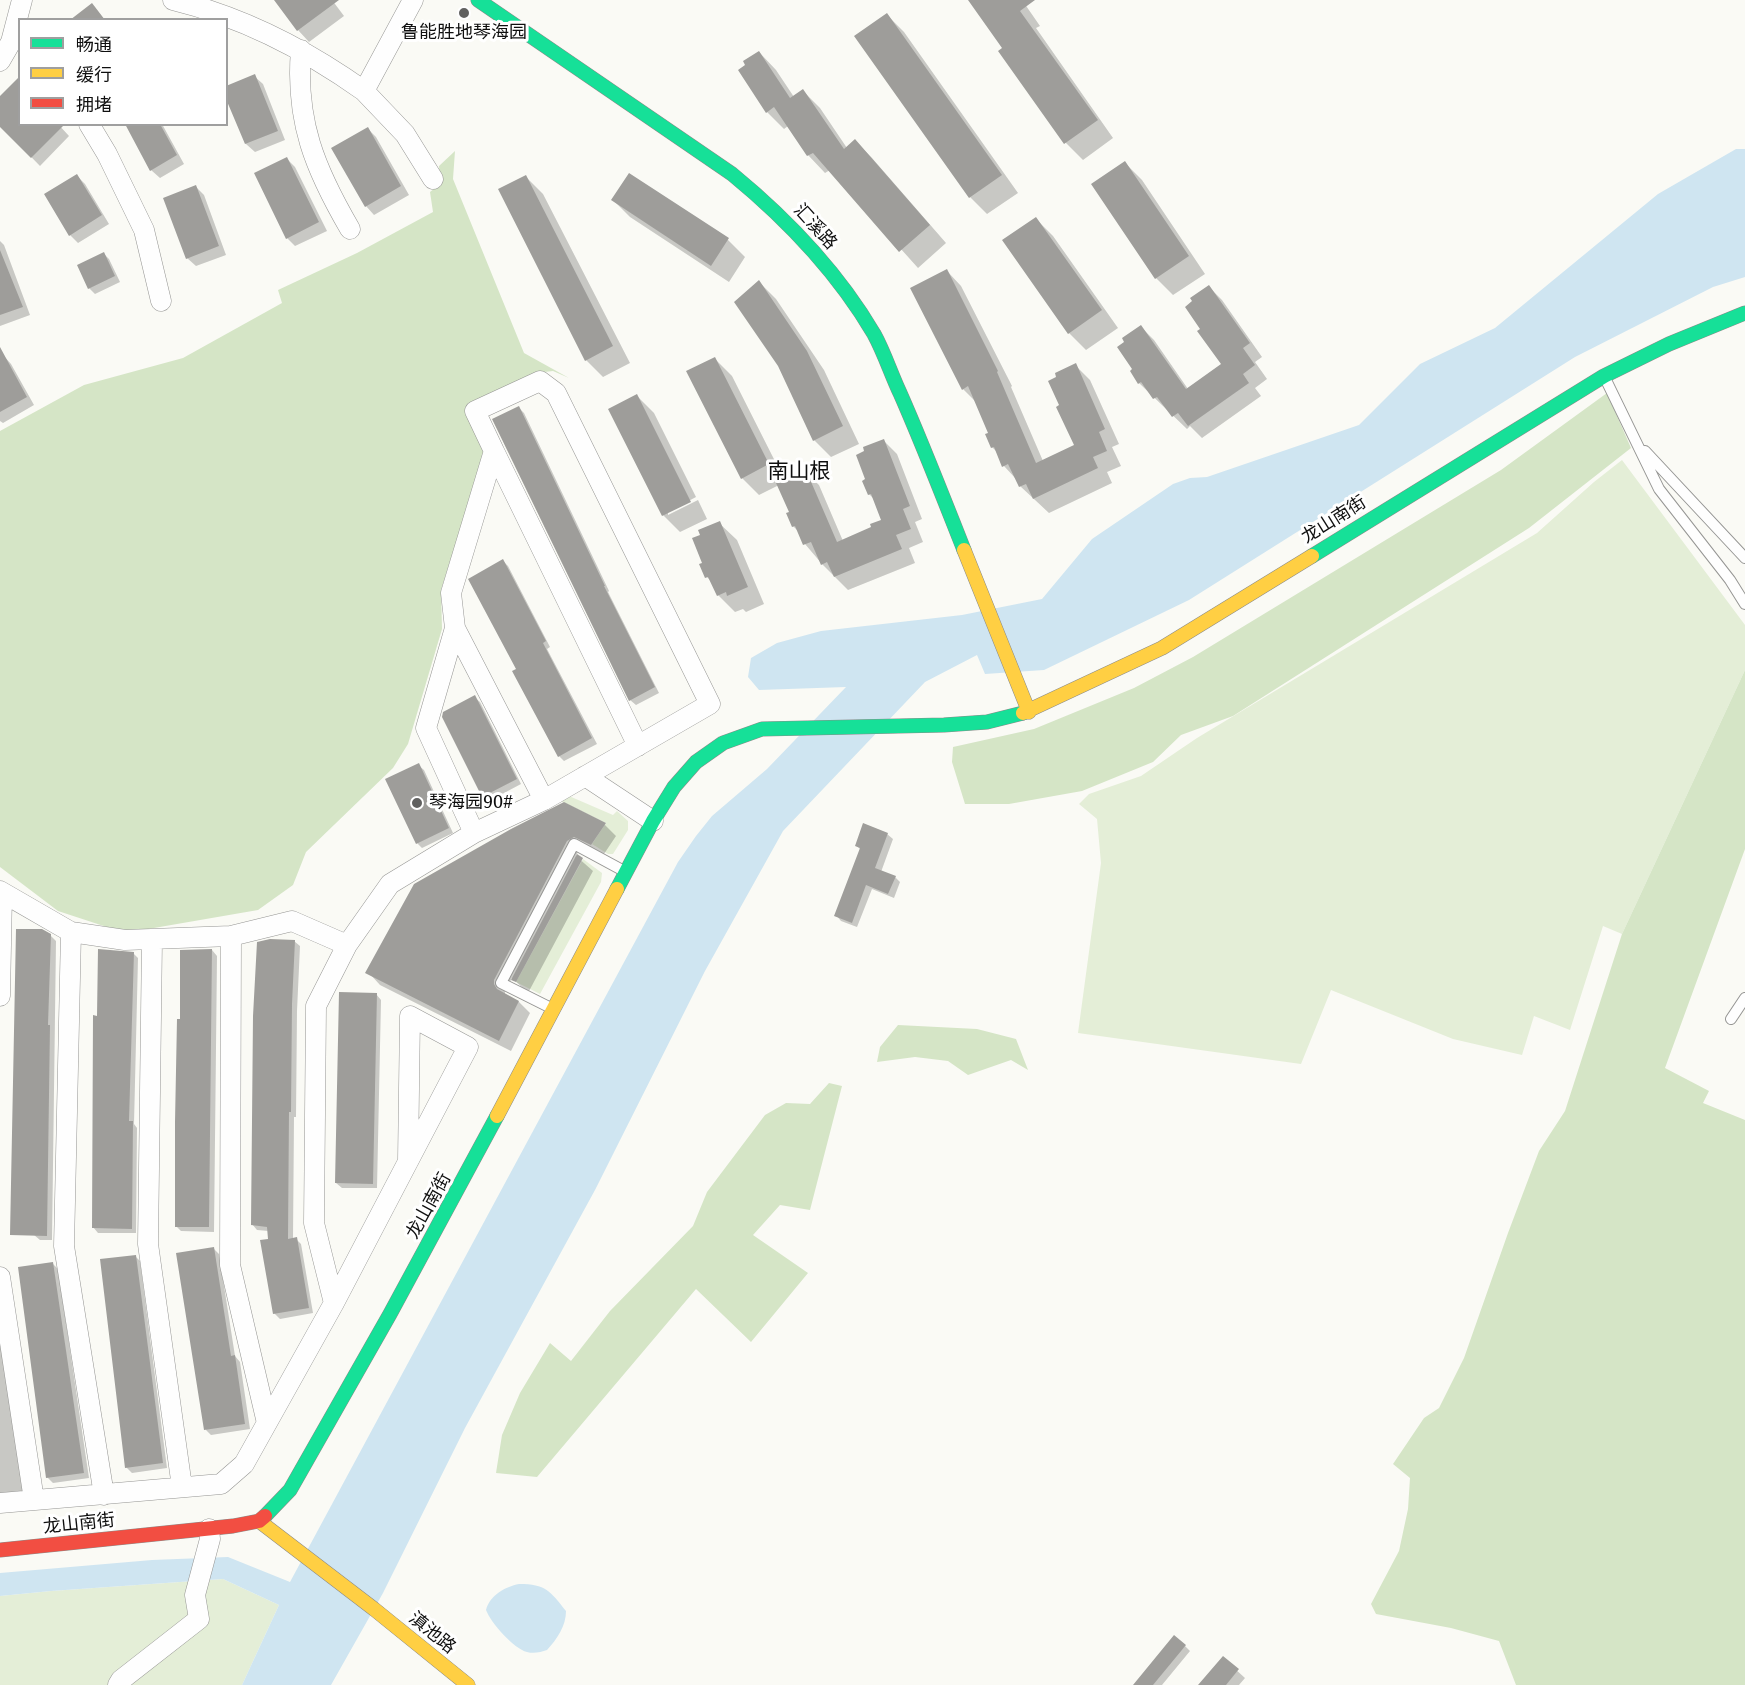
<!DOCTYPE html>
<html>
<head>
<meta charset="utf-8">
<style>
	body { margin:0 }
	#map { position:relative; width:1745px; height:1685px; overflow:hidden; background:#fafaf5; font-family:"Noto Serif","Noto Sans SC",serif }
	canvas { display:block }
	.legend { position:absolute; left:18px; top:18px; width:210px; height:108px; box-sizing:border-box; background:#fff; border:2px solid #9f9f9f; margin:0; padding:8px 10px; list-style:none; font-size:18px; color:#0f0f0f }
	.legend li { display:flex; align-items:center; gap:12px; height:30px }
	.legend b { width:30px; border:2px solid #9f9f9f }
</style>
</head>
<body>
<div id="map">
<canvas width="1745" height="1685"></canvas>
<ul class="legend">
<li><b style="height:8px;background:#16e098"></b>畅通</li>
<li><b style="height:8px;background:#ffcf43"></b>缓行</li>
<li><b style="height:8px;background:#f24e42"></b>拥堵</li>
</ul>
</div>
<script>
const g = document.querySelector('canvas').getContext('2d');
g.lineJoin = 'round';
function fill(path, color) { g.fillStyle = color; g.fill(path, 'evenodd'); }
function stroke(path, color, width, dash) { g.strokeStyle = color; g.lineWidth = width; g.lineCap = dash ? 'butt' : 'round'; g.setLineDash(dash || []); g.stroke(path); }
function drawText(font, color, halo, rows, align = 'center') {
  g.font = font + ' "Noto Serif","Noto Sans SC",serif'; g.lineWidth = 6; g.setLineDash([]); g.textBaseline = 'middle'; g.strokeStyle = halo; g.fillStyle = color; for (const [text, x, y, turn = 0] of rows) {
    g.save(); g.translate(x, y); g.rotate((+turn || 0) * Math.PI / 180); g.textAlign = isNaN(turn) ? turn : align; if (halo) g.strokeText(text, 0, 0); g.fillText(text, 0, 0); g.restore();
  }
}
const green = new Path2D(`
	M1622,460L1745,625V670L1622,934L1603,926L1570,1030L1534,1016L1522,1055L1453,1039L1331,990L1301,1064L1078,1033L1101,863L1097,819L1079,804L1089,794L1141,776L1197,738L1537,533L1594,482Z
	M569,796L613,815L617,811L628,821V830L613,854H608L592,844L606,823L561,801Z
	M583,859L602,873L601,882L540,994L516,982Z
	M223,1579L279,1605L242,1685H0V1596L51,1591Z`);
const forest = new Path2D(`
	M455,151L453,179L524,353L569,378L553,371L536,373L465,408L485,451L441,590L442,629L408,744L393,768L306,852L293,885L258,910L125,933L58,911L0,867V431L84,385L183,358L282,303L278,290L357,253L433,212L430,192L440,184L439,166Z
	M1607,393L1631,448L1529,528L1233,716L1181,735L1153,762L1082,791L1009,804H965L952,762L953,747L1034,729L1134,688L1193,657L1501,470Z
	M1745,670V849L1665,1068L1709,1091L1703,1103L1745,1120V1685H1516L1499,1641L1451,1628L1376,1614L1371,1604L1399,1551L1408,1509L1410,1478L1393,1464L1424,1418L1439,1408L1464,1358L1508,1233L1539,1151L1565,1111L1622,934Z
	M898,1025L977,1029L1016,1039L1028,1070L1011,1060L968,1075L948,1061L915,1057L877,1062L880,1047Z
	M829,1083L842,1086L810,1210L780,1205L753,1235L808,1273L751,1342L696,1289L537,1477L496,1473L502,1435L520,1393L550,1343L571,1361L610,1311L693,1226L707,1192L765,1115L786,1103L810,1104Z`);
const water = new Path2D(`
	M1736,149H1745V277L1713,287L1575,357L1189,600L1044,670L985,674L977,655L925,682L783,831L705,971L595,1190L465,1428L383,1593L331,1685H242L279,1605L223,1579L51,1591L0,1596V1573L152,1560L228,1557L290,1582L678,862L696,836L712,816L767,769L846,687L759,690L748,677L751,658L777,643L821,631L962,615L1042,599L1092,539L1173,484L1190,478L1207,477L1359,425L1420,364L1495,328L1658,194Z
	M519,1584C546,1584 550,1591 566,1611C566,1626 557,1639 547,1650C541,1652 534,1654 527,1652C514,1649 491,1623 486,1610C490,1595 505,1587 519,1584Z`);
const shadow = new Path2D(`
	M275,0H332L344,16L309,42L298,30Z
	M970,0H1022L1040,26L1036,28L1113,138L1083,160L1066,143L1004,48Z
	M887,15L904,32L1018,193L987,214L970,197L856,36Z
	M759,52L776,70L794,97L803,91L820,108L847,148L855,141L872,158L946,243L918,268L830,170L825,173L808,155L788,126L784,129L767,112Z
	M254,76L263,84L285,140L255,152L246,144L226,95Z
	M0,98L20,124H58L69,136L40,166L0,125Z
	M126,124H162L184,164L160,178L151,170Z
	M368,129L376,137L409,195L374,215L366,206Z
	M287,159L295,167L327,231L295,246L287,238Z
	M1125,163L1142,180L1205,274L1173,295L1156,278Z
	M629,175L728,240L745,257L729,282L630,217L613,200Z
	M77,176L85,184L109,224L78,243L70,235Z
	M526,177L543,194L630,363L603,377L586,360Z
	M196,187L204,195L226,255L196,266L187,258Z
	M1036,219L1053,236L1118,328L1086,350L1069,333Z
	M0,241L4,245L30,315L0,326Z
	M104,254L109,259L120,282L95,294L89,288L79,266Z
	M947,271L961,286L1012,386L1011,387L1043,461L1076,446L1061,406L1075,365L1090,380L1119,444L1112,447L1121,466L1107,472L1112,483L1049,513L1020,486L1016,479L1004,466L999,454L992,447L990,434L976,402L963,389Z
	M759,282L776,299L824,370L859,444L831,457L814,440Z
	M1209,287L1222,300L1262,357L1255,362L1267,379L1255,388L1261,396L1202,438L1190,426L1187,429L1139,383L1141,327L1154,340L1188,389L1223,364L1202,329Z
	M3,355L11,364L34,405L3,423L0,421V357Z
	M715,359L732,376L785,481L805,472L819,485L843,541L873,528L883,521L875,500L869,494L884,441L897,454L922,519L915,522L923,542L909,548L915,563L848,590L822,564L805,544L800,533L793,526L791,513L779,485L759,495L742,478Z
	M637,396L654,413L696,497L668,512V515L698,500L707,519L680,532L663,515Z
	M519,408L524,413L609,591L608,592L659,693L636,705L630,700Z
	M719,523L737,540L764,604L746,612L743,609L735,612L718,595L713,583L707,577Z
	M503,561L508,566L550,647L547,649L597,744L564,761L559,756Z
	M474,697L480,702L521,784L489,801L483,796Z
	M418,765L424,770L453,833L422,848L417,843Z
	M564,804L605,825L616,836L604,854L578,852L576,856L593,871L528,993L512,978L505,991V995L519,1002L530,1013L511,1051L380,985L369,973Z
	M887,834L893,839L881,872L895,877L900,882L894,898L872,889L857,927L841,921L836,915L861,850L857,846Z
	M50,935L56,941L52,1240H40L34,1235Z
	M294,941L300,946L297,1011L296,1117H294L293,1239H296L301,1244L313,1313L280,1319L274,1313L269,1231L257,1230L252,1224Z
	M212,950L217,956L214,1232L181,1231L176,1226Z
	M133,953L138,958L134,1124L137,1128L136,1233H98L93,1227L99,1017Z
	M376,994L381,1000L377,1188H342L336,1183Z
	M214,1249L219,1254L235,1356L240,1362L250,1429L211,1435L206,1430Z
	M135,1256L140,1261L167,1468L132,1473L126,1467Z
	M53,1264L58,1269L89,1478L53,1483L47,1477Z
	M0,1309L24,1494L0,1496Z
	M1185,1646L1190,1651L1162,1685H1135Z
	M1223,1658L1245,1678L1239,1685H1200Z`);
const building = new Path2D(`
	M274,0H339L297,31Z
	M968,0H1035L1020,11L1098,120L1064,144L998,51L1002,48Z
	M92,3L105,20H70Z
	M887,13L1002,175L969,198L854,36Z
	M759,51L790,98L803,89L844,149L855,139L930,225L899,252L813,153L807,156L774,107L766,113L738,70L745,65L743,61Z
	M255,74L278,131L245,144L226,99V86Z
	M20,76V124H65L31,158L0,127V96Z
	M125,124H160L177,155L150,171Z
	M368,127L401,186L365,207L331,148Z
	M287,157L319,222L286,239L254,173Z
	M1125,161L1189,256L1155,279L1091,184Z
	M629,173L729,238L711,266L611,200Z
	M77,174L102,215L69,236L44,194Z
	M526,175L613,346L585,361L498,189Z
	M196,185L219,246L186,259L163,198Z
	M1036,217L1102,310L1068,334L1002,240Z
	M0,250L23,307L0,315Z
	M104,252L115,276L88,289L77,265Z
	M947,269L998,371L997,372L1036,463L1074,445L1056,407L1059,405L1048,381L1056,377L1055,373L1076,363L1105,429L1099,432L1107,451L1093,457L1098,468L1033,499L1026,484L1019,487L1008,464L1002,467L994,447L991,448L985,434L988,433L968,386L962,390L910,288Z
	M759,280L807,351L843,426L813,441L778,366L734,302Z
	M1209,285L1250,343L1243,348L1255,365L1243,374L1249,383L1188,426L1178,413L1172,417L1157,397L1153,399L1141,382L1138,384L1130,371L1132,369L1117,347L1124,342L1122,338L1141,325L1186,389L1221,364L1197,331L1200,329L1185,307L1192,301L1190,298Z
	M0,347L27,397L0,412Z
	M715,357L769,464L741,479L686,371Z
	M637,394L691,502L662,516L608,409Z
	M519,406L605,586H604L655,687L629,701L492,419Z
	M884,439L910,506L903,509L911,529L896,535L902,549L834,577L827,562L821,565L811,542L803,545L795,526L792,527L786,513L789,512L776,483L806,470L837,542L871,527L870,524L881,520L871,494L868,495L862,481L865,479L856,455L864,451L863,447Z
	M720,521L748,587L727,596L726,592L717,596L708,577L705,578L699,564L702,563L692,538L700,535L698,530Z
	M503,559L546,641L543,643L592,738L558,757L512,671L516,669L468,579Z
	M475,695L517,779L482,797L442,717L443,712Z
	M419,763L449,828L416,844L385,779Z
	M564,802L606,823L591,845L574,837L567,841L494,980V984L497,989L519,1001L499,1041L365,973L414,884L511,829Z
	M863,823L888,833L875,868L896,876L888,894L866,885L852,923L834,916L860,848L855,846Z
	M577,854L583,858L516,982L511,980Z
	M16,929H42L51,934L48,1025H50L47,1236L10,1235Z
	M270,939L295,940L292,1004L291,1112H289L288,1239L297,1237L309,1308L273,1314L260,1240L268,1239L267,1227L251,1225L253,1016L257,942Z
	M98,949L134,952L129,1121H133L132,1229L92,1228L93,1015L97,1016Z
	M212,949L209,1227H175V1122L177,1019H180V950Z
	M339,992L377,993L373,1184L335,1183Z
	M214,1247L231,1356L235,1355L245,1424L204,1430L176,1253Z
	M136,1255L163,1463L125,1468L100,1259Z
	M53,1262L84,1473L46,1478L18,1267Z
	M1174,1635L1186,1645L1153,1685H1133Z
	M1223,1656L1239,1669L1226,1685H1198Z`);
const lane = new Path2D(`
	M1605,378L1659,489L1730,580L1745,604
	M1645,451L1745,558
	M553,1009L501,983L574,844L624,871
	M1731,1019L1745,998`);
const street = new Path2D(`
	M173,0C243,17 305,49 364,91L413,0
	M301,50C295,121 315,169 350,229
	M0,61L11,42L22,0
	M364,91L405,134L433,179
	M89,124L107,154L144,230L161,301
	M494,451L638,746
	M455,628L426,728L474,833
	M585,776L653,821
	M0,891L71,932L125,940L231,936L292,921L347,945L390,884L474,833L544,800L710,704L556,393L540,381L475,411L494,451L451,593L455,628L544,800
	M71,932L64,1246L104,1495
	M231,936L230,1265L267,1423
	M152,940L148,1244L182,1487
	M0,996L2,893
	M0,1277L34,1500
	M334,1303L314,1223L316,1006L347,945
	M0,1503L221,1484L244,1464L334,1303L468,1047L410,1016L408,1161
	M118,1685L121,1680L199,1619L195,1595L210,1539L209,1529`);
const fast = new Path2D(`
	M478,0L732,174C788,220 837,271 874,334C884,352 891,374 900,393C923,445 943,497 964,550
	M1312,556L1604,376L1669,344L1745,313
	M617,889L653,821L674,787L696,762L723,743L762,729L944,725L987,722L1023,713
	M265,1516L290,1490L390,1314L497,1116`);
const slow = new Path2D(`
	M964,550L1029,712
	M1023,713L1162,648L1312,556
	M497,1116L617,889
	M259,1521L374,1609L468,1685`);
const jam = new Path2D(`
	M0,1550L233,1526L259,1521L265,1516`);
const markers = [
	[464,13,6,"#616160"],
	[417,803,6,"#616160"]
];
const poiNames = [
	["鲁能胜地琴海园",464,33],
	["琴海园90#",429,803,"left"]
];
const streetNames = [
	["汇溪路",815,227,48],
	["龙山南街",1334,520,-32],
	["龙山南街",429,1206,-61],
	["龙山南街",79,1524,-6],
	["滇池路",432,1633,39]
];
const quarterNames = [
	["南山根",799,472]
];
fill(green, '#e4eed7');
fill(forest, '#d5e5c6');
fill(water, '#cfe5f1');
fill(shadow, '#0003');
fill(building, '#9e9d9a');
stroke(lane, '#959593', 12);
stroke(street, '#959593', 21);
stroke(fast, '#8b8b89', 15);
stroke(slow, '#8b8b89', 15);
stroke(jam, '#8b8b89', 15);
stroke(lane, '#fefefe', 10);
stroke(street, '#fefefe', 20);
stroke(fast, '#16e098', 14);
stroke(slow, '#ffcf43', 14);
stroke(jam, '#f24e42', 14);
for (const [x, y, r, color] of markers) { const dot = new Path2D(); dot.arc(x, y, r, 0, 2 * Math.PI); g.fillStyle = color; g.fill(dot); stroke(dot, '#fff', 2); }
drawText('18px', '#0f0f0f', '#fff', poiNames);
drawText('18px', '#0f0f0f', '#fff', streetNames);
drawText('21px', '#0f0f0f', '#fff', quarterNames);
</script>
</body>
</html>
